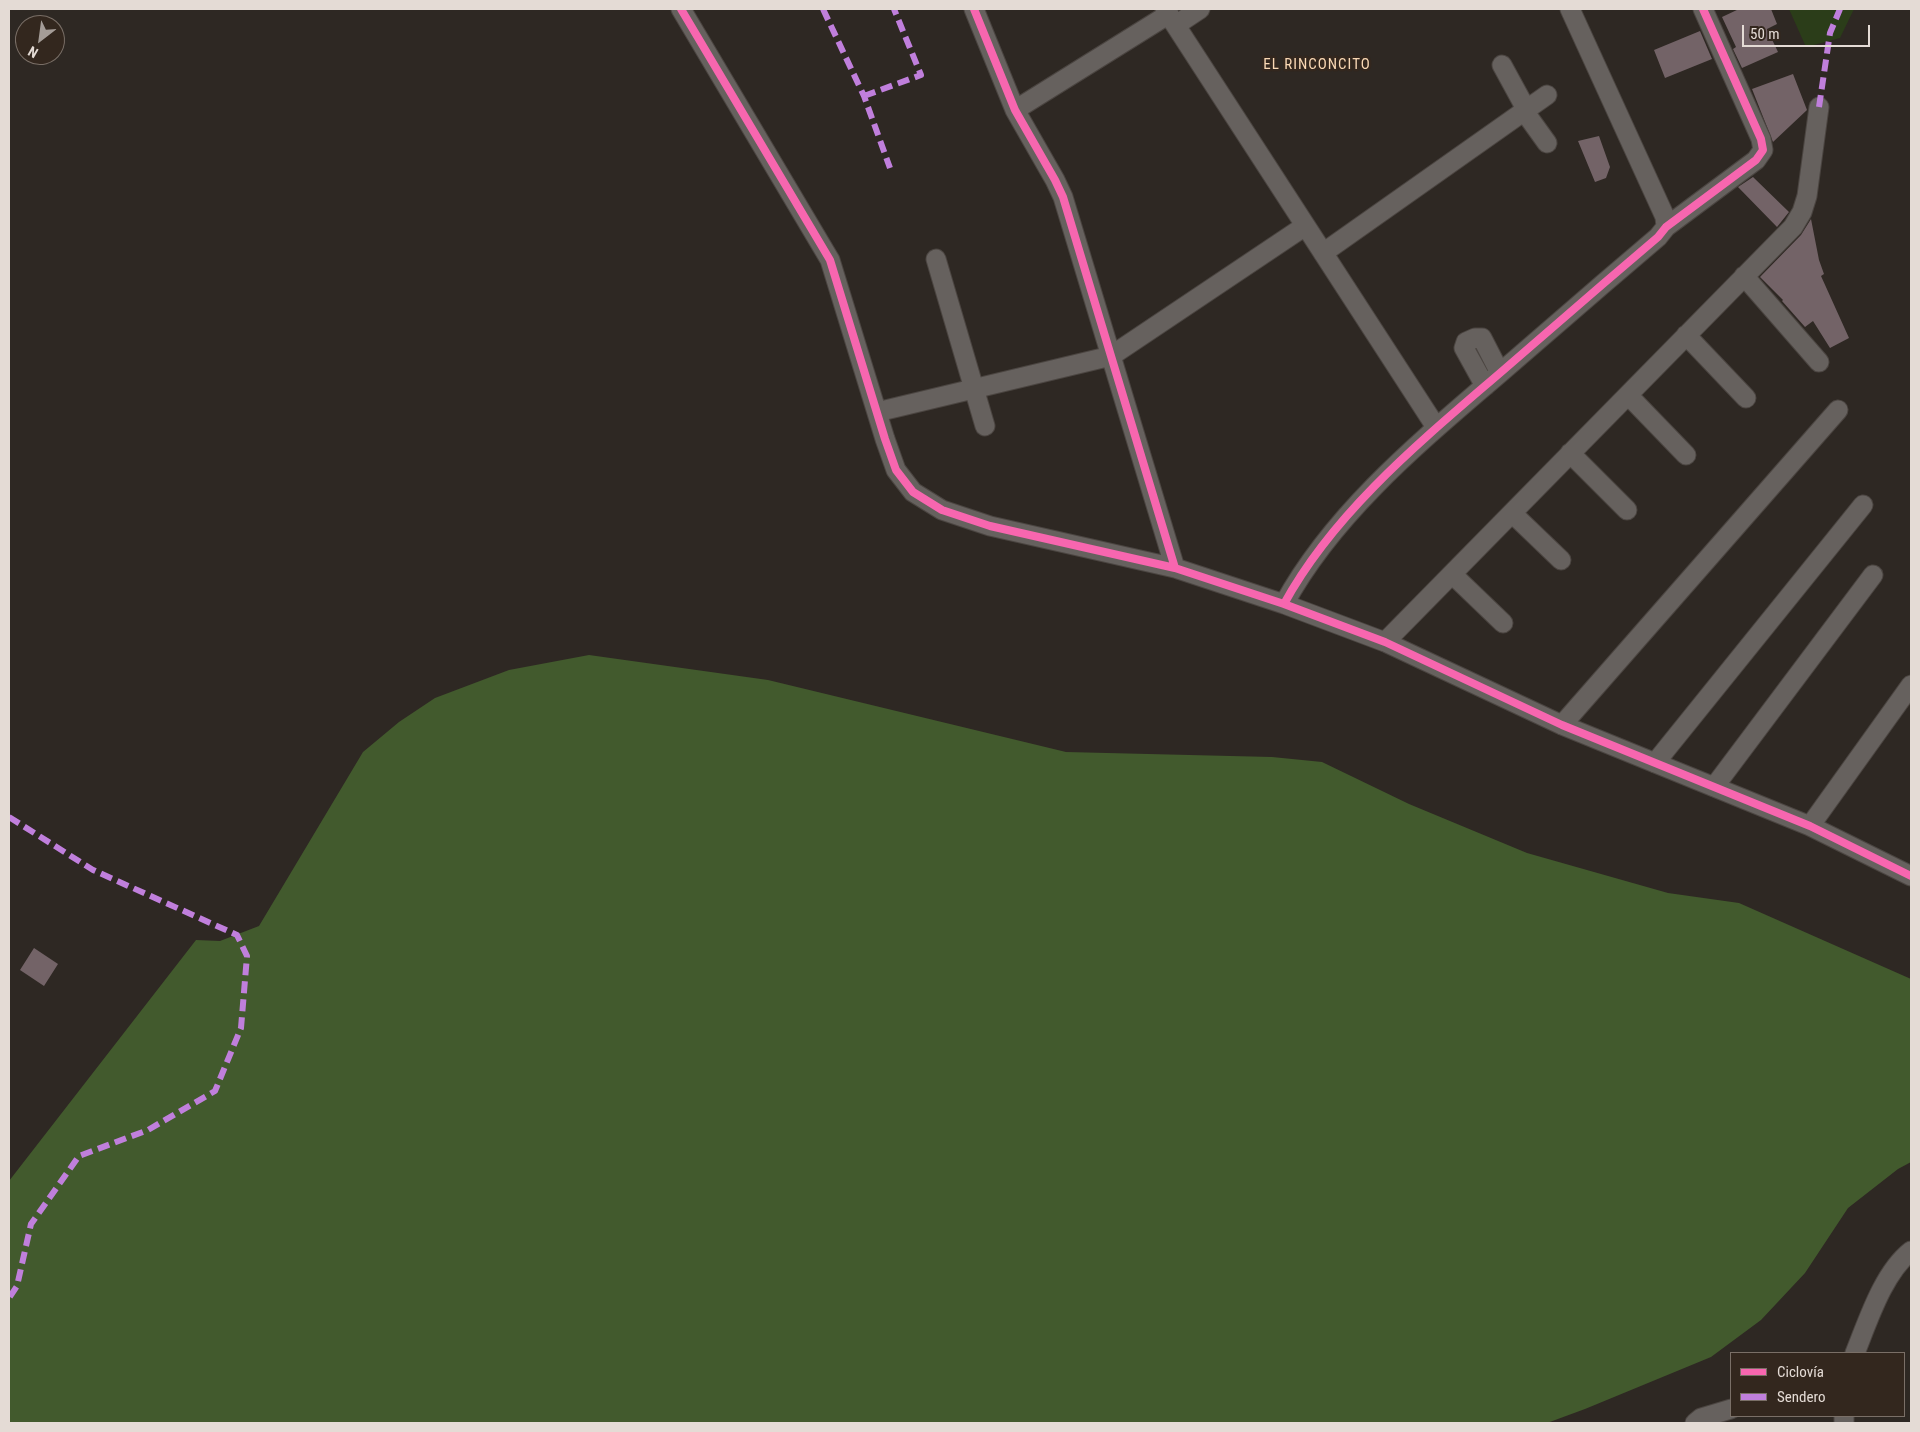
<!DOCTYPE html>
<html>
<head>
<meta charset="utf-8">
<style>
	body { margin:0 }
	#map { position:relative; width:1920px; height:1432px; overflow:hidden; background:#2e2823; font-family:"Roboto Condensed",sans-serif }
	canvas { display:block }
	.frame { position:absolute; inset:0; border:10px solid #e4dbd5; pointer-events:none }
	.legend { position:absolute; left:1730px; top:1352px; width:175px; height:65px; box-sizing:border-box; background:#33271e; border:1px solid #7a6f67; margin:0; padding:6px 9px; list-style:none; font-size:15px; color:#e4dbd5 }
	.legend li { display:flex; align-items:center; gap:10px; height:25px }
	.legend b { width:25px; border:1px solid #7a6f67 }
	.north { position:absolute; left:15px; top:15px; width:50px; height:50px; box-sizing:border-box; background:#33271e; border:1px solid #7a6f67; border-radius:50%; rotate:210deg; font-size:14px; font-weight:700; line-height:20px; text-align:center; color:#e4dbd5 }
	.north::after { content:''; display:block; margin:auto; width:18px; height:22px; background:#a49c97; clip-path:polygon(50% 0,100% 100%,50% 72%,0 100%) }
	.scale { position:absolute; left:1742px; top:25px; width:128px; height:22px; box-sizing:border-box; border:2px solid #e4dbd5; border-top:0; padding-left:6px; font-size:15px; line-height:18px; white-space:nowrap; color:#e4dbd5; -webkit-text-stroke:4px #33271e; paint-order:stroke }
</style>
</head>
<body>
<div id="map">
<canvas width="1920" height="1432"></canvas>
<div class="frame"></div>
<ul class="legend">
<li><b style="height:6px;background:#f766af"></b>Ciclovía</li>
<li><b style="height:6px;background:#c07fdc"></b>Sendero</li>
</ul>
<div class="north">N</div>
<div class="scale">50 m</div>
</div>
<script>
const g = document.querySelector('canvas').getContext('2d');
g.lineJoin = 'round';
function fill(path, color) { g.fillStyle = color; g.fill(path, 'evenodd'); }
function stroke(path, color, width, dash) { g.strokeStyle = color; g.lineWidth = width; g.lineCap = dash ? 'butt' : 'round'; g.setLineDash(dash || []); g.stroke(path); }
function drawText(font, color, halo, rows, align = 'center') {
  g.font = font + ' "Roboto Condensed",sans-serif'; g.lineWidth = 5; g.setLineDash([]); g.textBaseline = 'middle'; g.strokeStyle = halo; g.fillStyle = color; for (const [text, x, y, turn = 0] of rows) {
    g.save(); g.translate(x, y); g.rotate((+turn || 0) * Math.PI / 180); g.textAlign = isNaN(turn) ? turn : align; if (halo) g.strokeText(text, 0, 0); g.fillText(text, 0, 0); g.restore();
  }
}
const green = new Path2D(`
	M1789,9H1854L1840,38L1806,47Z`);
const forest = new Path2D(`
	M589,655L768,680L1066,752L1272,757L1322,762L1409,804L1527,853L1668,893L1739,903L1911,979V1162L1898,1169L1848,1208L1805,1273L1761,1320L1711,1357L1585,1409L1547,1423H9V1181L196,940L220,941L259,926L363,752L399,722L435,698L509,670Z`);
const building = new Path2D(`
	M1739,9H1771L1777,24L1767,29L1778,52L1742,68L1733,49L1736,47L1722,17Z
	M1700,31L1712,59L1665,78L1654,50Z
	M1793,74L1807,110L1773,142L1752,89Z
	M1599,136L1610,167L1606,178L1595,182L1578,141Z
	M1753,177L1789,212L1777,227L1738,187Z
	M1811,219L1819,260L1824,274L1821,276L1849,338L1830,348L1813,321L1805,327L1782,301L1783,300L1760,277L1801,235Z
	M34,948L58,964L44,986L20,970Z`);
const minor = new Path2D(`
	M681,9L830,260L885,439L896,470L913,492L942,510L990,526L1175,568L1284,604L1385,642L1562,725L1810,826L1911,876
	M974,9L1015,110L1055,180L1063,197L1175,568
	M1165,9L1436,427
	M1570,9L1665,217L1666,227
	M1176,25L1200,9
	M1502,65L1526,109
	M1015,110L1169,14
	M1524,111L1547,143
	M1323,253L1547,95
	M936,259L985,426
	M1744,276L1819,362
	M1686,335L1746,398
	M1485,386L1464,348L1466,342L1475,338H1482L1500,373
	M1628,395L1686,455
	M877,412L1111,356L1305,226
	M1570,453L1627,510
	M1512,513L1561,560
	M1452,574L1503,623
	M1284,604C1334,512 1422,440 1500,373C1553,327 1605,282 1658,237L1666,227L1756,160L1763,150L1761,139L1703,9
	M1385,642L1793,227L1802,212L1807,196L1819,107
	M1562,725L1838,410
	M1655,763L1863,505
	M1714,787L1873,575
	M1810,826L1911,685
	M1855,1353C1868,1321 1883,1273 1911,1251
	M1844,1416V1423
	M1695,1423L1701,1418L1731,1409`);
const quiet = new Path2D(`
	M823,9L864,96L890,168
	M864,96L921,75L894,9
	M1819,107L1830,33L1840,9
	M9,817L93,870L237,935L247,956L241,1028L215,1091L148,1130L79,1156L31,1224L17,1286L9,1298`);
const cycleway = new Path2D(`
	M681,9L830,260L885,439L896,470L913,492L942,510L990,526L1175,568L1284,604L1385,642L1562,725L1810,826L1911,876
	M974,9L1015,110L1055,180L1063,197L1175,568
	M1284,604C1334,512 1422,440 1500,373C1553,327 1605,282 1658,237L1666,227L1756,160L1763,150L1761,139L1703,9`);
const neighbourhoodNames = [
	["EL RINCONCITO",1317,65]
];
fill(green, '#2b3d19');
fill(forest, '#425a2d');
fill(building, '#736367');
stroke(minor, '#4b4541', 21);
stroke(minor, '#66615e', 19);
stroke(quiet, '#c07fdc', 6, [12, 6]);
stroke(cycleway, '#f766af', 8);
g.letterSpacing = '1px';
drawText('15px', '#fad9b5', '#33271e', neighbourhoodNames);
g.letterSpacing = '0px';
</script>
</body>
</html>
